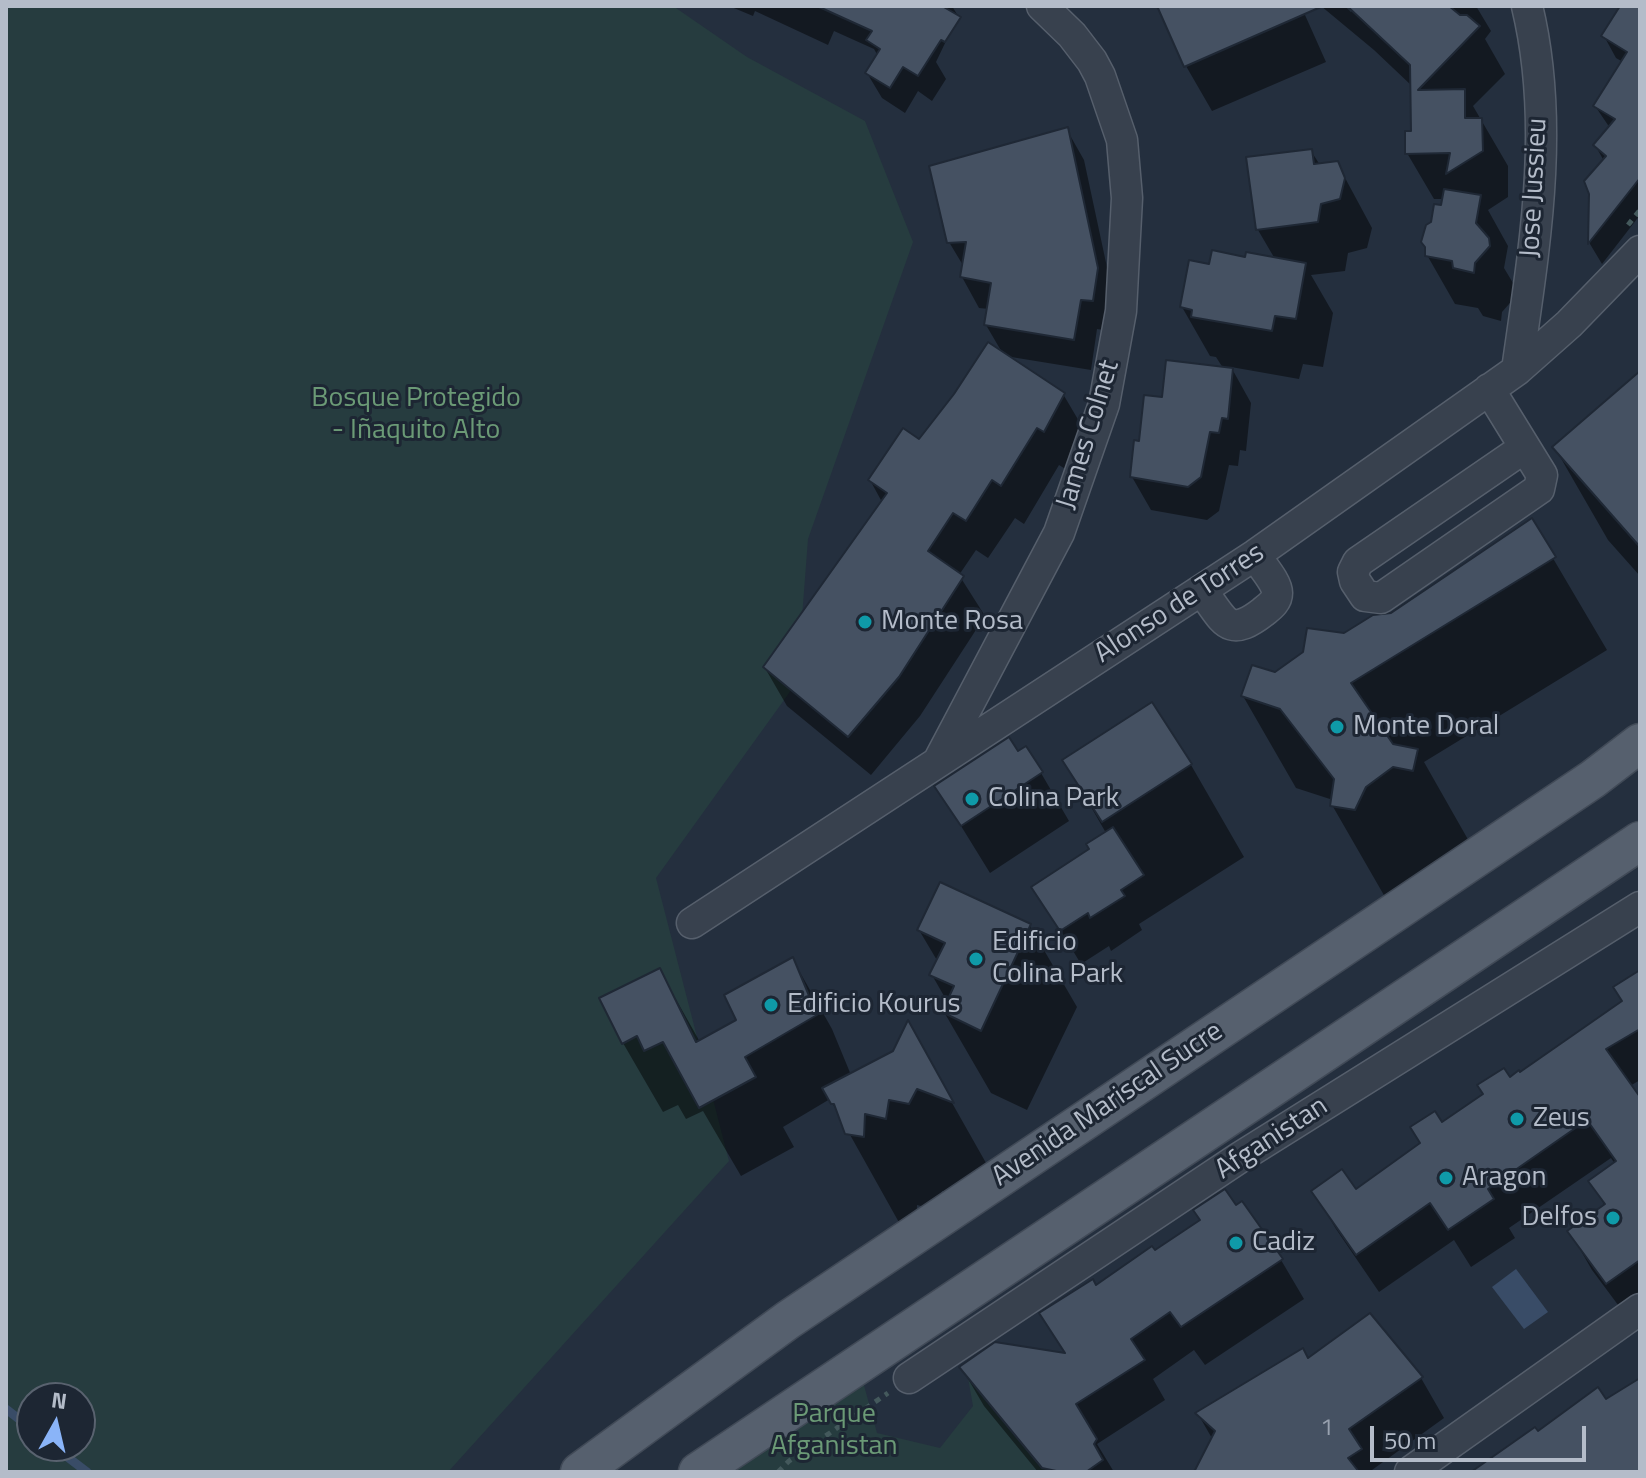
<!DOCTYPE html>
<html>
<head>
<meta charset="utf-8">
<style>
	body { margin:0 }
	#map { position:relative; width:1646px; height:1478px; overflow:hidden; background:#242f3e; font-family:"Titillium Web",sans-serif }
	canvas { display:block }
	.frame { position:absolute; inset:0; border:8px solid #b4bcc9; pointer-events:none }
	.north { position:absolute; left:16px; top:1382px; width:80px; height:80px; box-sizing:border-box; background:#1d2633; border:2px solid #59626f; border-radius:50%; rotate:8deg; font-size:22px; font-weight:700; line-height:32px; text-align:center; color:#b4bcc9 }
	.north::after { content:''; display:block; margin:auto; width:28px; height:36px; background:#8ab4f8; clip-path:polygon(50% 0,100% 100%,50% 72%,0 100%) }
	.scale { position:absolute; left:1370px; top:1426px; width:216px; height:36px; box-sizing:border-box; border:4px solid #b4bcc9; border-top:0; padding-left:10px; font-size:24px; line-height:28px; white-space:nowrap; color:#b4bcc9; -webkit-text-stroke:6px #1d2633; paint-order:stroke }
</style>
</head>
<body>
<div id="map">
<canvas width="1646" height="1478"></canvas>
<div class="frame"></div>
<div class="north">N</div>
<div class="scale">50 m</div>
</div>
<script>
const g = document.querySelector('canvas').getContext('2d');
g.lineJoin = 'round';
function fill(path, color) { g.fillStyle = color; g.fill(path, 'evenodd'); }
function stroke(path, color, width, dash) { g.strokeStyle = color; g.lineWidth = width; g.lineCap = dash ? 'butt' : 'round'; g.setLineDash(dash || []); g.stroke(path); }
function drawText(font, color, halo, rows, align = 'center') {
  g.font = font + ' "Titillium Web",sans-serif'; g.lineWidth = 6; g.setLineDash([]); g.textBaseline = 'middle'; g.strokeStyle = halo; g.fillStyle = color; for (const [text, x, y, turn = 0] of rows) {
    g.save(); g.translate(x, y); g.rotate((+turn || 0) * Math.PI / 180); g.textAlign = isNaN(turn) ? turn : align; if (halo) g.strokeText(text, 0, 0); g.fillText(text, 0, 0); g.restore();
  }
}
const green = new Path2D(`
	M6,6H673L747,57L865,121L913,242L808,539L797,682L656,878L729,1161L448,1472H6ZM32,1398H80V1446H32Z
	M859,1367L877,1433L940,1448L973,1406L968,1378L999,1404L1048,1472H716Z`);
const water = new Path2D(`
	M1516,1269L1548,1312L1524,1329L1492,1287Z`);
const shadow = new Path2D(`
	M729,6H952L958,16L936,62L946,79L932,101L918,91L905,113L882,98L867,73L878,56L874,49L834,31L828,45L755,11L753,16Z
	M1172,6H1301L1326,62L1212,111L1186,66Z
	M1321,6H1345L1351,12L1354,8L1351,6H1476L1491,31L1485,39L1505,74L1473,106L1508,166V197L1488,210L1508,246L1504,268L1516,288L1517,295L1502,312L1501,321L1483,316L1478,308L1455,304L1427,255L1444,199H1434L1407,153L1413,133L1412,86L1374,50Z
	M1623,6H1640V215L1602,264L1590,244L1591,194L1604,161L1595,145L1610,128L1595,106L1623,62L1616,58L1604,36Z
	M1067,130L1084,160L1114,300L1109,331L1097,329L1091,370L1005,356L1063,394L1086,433L1067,470L1059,465L1024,524L1015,518L988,558L976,550L959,575L985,616L920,716L871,775L787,706L765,668L882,502L870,480L919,441L1003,354L986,325L989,309L979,308L962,277L964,267L949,242Z
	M1311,151L1320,165L1337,163L1372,228L1367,248L1348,253L1345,271L1311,275L1333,313L1323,367L1303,364L1299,379L1231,367L1251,403L1246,451L1240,450L1238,466L1229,465L1219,511L1207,520L1151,510L1132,477L1140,443L1164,399L1223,368L1216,357L1210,356L1182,307L1211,266L1247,259H1275L1258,230Z
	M1640,374V576L1608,540L1555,448Z
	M1531,521L1607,650L1424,762L1470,843L1385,897L1332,805L1333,800L1296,788L1243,696L1344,635L1392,615Z
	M1152,705L1191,765L1244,857L1139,924L1142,930L1111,951L1109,946L1081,964L1034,887L1091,850L1106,833L1064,760Z
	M1018,754L1041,773L1069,821L990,873L937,787Z
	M1030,926L1077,1007L1027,1110L991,1093L944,1012L948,1003L932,975L938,962L919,930Z
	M793,960L832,1029L851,1075L894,1052L908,1025L1003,1193L962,1195L942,1191L938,1210L917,1205L916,1228L901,1226L830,1099L783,1127L794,1147L741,1176L703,1111L686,1119L678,1105L663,1112L623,1043L660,971L700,1042L739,1021Z
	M1640,972V1080L1630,1086L1640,1101V1314L1630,1321L1592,1270L1570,1232L1605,1206L1590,1181L1615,1164L1611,1158L1509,1228L1515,1238L1471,1267L1454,1240L1379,1292L1336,1229L1313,1191L1355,1192L1422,1144L1442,1124L1624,1002Z
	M1155,1253L1281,1260L1304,1299L1205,1365L1194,1350L1153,1379L1165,1400L1097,1444L1114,1472H1038L984,1406L961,1367L1066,1355L1042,1314L1096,1288Z
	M1308,1360L1421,1378L1444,1418L1372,1470L1373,1472H1196L1213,1440L1198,1414Z`);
const stream = new Path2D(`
	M6,1409L32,1429
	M53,1446L87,1472`);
const building = new Path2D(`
	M817,6H942L961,17L945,42L941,40L918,76L903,67L890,88L865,73L880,49L866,40L872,31Z
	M1157,6H1323L1184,67Z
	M1347,6H1449L1460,15H1467L1480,26L1418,90L1465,89V118H1482L1483,151L1446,174L1450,153L1405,154V131H1411L1410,65Z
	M1620,6H1640V178L1588,244L1589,194L1584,181L1606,156L1593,145L1615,119L1593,106L1627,52L1601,36Z
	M1068,127L1098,268L1093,301L1081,300L1074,340L984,325L991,283L960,277L966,242L947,243L929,166Z
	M1312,149L1314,164L1338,161L1345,178L1340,199L1321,204L1318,222L1256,230L1246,157Z
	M1444,189L1481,195L1476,223L1489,238L1490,246L1475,263L1474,273L1453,268L1452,261L1425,256V247L1421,242L1426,225L1431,222L1434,204L1441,205Z
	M1212,250L1245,257L1246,252L1306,263L1296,319L1275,316L1272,331L1191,317L1192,310L1180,307L1189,260L1209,264Z
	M988,342L1065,393L1044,432L1037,428L1001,486L992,480L966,521L953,513L928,551L964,576L899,677L848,737L763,667L887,493L868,480L903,428L919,439L954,394Z
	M1166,360L1233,368L1228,419L1222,418L1219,433L1210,432L1201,477L1188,487L1130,477L1134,440L1139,441L1144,395L1162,397Z
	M1640,371V547L1552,447Z
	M1532,518L1556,557L1351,683L1393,744L1418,749L1413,771L1393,767L1366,787L1355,810L1330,806L1334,779L1280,709L1241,696L1252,665L1275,672L1303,652L1307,628L1344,633L1373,615L1391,613Z
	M1152,702L1192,764L1102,822L1062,760Z
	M1009,737L1018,751L1026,746L1043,772L961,826L934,786Z
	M1113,827L1144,875L1121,890L1125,896L1090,918L1088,913L1060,931L1031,887L1089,849L1086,844Z
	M940,882L1031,924L981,1031L942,1012L954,986L929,975L945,943L917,930Z
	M793,957L817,1015L745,1057L756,1077L699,1108L663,1042L644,1051L637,1036L622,1044L599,998L660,968L696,1042L736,1020L724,995Z
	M1640,970V1029L1606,1049L1640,1097V1260L1606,1284L1567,1231L1605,1204L1588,1181L1616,1161L1587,1120L1488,1189L1494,1199L1448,1230L1430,1203L1356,1255L1311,1191L1342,1169L1356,1189L1420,1143L1410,1127L1435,1111L1442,1122L1483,1094L1477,1085L1504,1068L1510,1077L1519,1070L1520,1072L1622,1001L1613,987Z
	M908,1020L954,1103L917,1089L909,1104L889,1100L886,1119L865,1114L864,1137L845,1134L834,1104H831L822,1088L893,1051Z
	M1225,1189L1236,1205L1242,1201L1283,1259L1181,1327L1170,1312L1131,1339L1145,1360L1076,1404L1097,1439L1094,1444L1103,1460L1086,1472H1061L1042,1468L959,1367L995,1342L1065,1353L1039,1313L1093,1279L1096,1285L1152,1246L1155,1250L1200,1220L1193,1210Z
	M1370,1313L1423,1377L1349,1429L1362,1449L1348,1458L1359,1472H1194L1215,1431L1195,1413L1303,1348L1308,1358Z
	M1640,1378V1472H1471L1535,1427L1538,1431L1598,1387L1606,1399Z`);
const path = new Path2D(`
	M1628,225L1640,210
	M778,1472L789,1461L888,1393`);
const minor = new Path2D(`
	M1517,370C1534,250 1556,126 1527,6
	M1489,389L1542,475L1539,489L1381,598L1365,596L1355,581L1353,572L1358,562L1524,448
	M1202,591C1224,619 1227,640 1263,612C1269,607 1277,602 1277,593C1277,582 1261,565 1255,555
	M938,762L1059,533L1104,404L1121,311L1127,198L1122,140L1100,76L1092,61L1072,35L1042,6
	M692,923L1255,555L1517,370L1569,324L1640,251
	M909,1378L1239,1158L1640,907
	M1410,1472L1640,1309`);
const major = new Path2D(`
	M580,1472L788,1320L1593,779L1640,743
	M698,1472L1640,841`);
const markers = [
	[865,622,8,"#0f9aa8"],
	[1337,727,8,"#0f9aa8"],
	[972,799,8,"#0f9aa8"],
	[976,959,8,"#0f9aa8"],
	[771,1005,8,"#0f9aa8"],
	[1517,1119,8,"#0f9aa8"],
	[1446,1178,8,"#0f9aa8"],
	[1613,1218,8,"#0f9aa8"],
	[1236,1243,8,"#0f9aa8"]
];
const numberNames = [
	["1",1327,1429]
];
const streetNames = [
	["Jose Jussieu",1535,188,-87],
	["James Colnet",1089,435,-73],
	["Alonso de Torres",1180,604,-33],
	["Avenida Mariscal Sucre",1108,1105,-34],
	["Afganistan",1272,1139,-33]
];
const parkNames = [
	["Bosque Protegido",416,399],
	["- Iñaquito Alto",416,431],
	["Parque",834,1415],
	["Afganistan",834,1447]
];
const poiNames = [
	["Monte Rosa",881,622],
	["Monte Doral",1353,727],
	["Colina Park",988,799],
	["Edificio",992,943],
	["Colina Park",992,975],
	["Edificio Kourus",787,1005],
	["Zeus",1533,1119],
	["Aragon",1462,1178],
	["Delfos",1597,1218,"right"],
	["Cadiz",1252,1243]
];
fill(green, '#263c3f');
fill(water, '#394c67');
fill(shadow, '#0007');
stroke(stream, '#394c67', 9);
fill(building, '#455162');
stroke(building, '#1f2835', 2);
stroke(minor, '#565f6c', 33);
stroke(major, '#414a57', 41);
stroke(path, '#44595c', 5, [6, 6]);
stroke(minor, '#38414e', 30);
stroke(major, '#56606e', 38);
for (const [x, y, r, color] of markers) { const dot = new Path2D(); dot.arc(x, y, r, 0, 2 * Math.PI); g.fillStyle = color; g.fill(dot); stroke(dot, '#1d2633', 3); }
drawText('24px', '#98a1af', null, numberNames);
drawText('28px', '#b4bcc9', '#1d2633', streetNames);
drawText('28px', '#6b9a76', '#1d2633', parkNames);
drawText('28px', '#b4bcc9', '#1d2633', poiNames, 'left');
</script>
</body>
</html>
